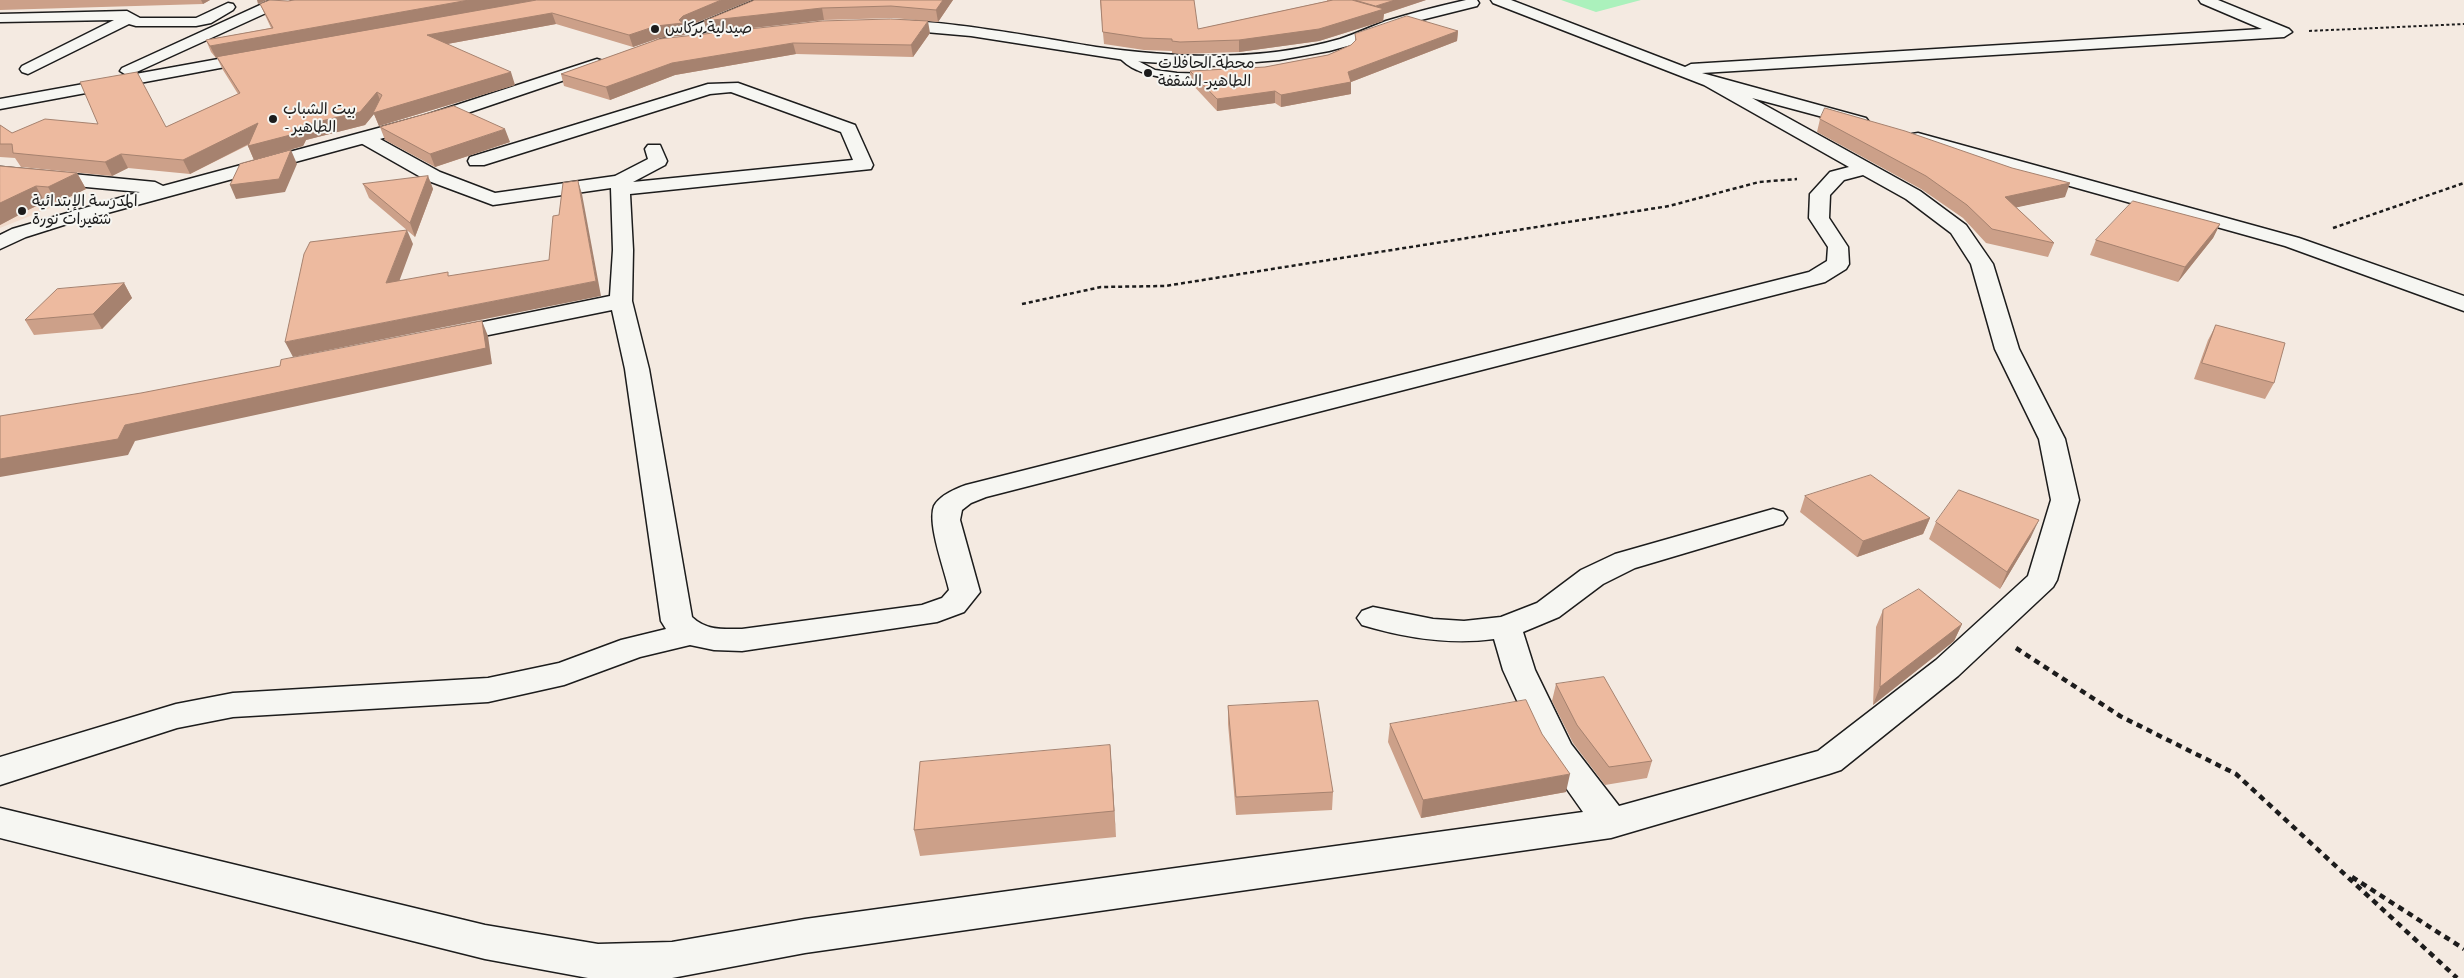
<!DOCTYPE html>
<html>
<head>
<meta charset="utf-8">
<style>
	body { margin:0 }
	canvas { display:block; background:#f4eae1 }
</style>
</head>
<body>
<canvas width="2464" height="978"></canvas>
<script>
const g = document.querySelector('canvas').getContext('2d');
g.lineJoin = 'round';
function fill(path, color) { g.fillStyle = color; g.fill(path, 'evenodd'); }
function stroke(path, color, width, dash) { g.strokeStyle = color; g.lineWidth = width; g.lineCap = dash ? 'butt' : 'round'; g.setLineDash(dash || []); g.stroke(path); }
function drawText(font, color, halo, rows, align = 'center') {
  g.font = font + ' Caveat,"Playpen Sans Arabic",sans-serif'; g.lineWidth = 4; g.setLineDash([]); g.textBaseline = 'middle'; g.strokeStyle = halo; g.fillStyle = color; for (const [text, x, y, turn = 0] of rows) {
    g.save(); g.translate(x, y); g.rotate((+turn || 0) * Math.PI / 180); g.textAlign = isNaN(turn) ? turn : align; if (halo) g.strokeText(text, 0, 0); g.fillText(text, 0, 0); g.restore();
  }
}
const built = new Path2D(`
	M0,187L88,193L0,228Z`);
const green = new Path2D(`
	M1561,0H1641L1596,12Z`);
const pathFar2 = new Path2D(`
	M2309,31L2464,24`);
const pathFar1 = new Path2D(`
	M2333,228L2464,183
	M1022,304L1101,287L1165,286L1669,206L1759,182L1797,179`);
const path = new Path2D(`
	M2016,648L2120,716L2236,774L2457,978
	M2352,877L2464,949`);
const lane = new Path2D(`
	M1123,53L1155,70L1177,73L1213,74L1218,77C1207,87 1151,77 1137,70C1130,67 1123,62 1118,56Z`);
const street = new Path2D(`
	M271,0H290L288,3L130,75L257,52L265,57L263,60L0,109V99L128,76L120,71L122,68Z
	M1491,0H1511L1685,67L1691,64L2262,29L2201,3L2199,0H2218L2289,29L2292,32L2284,37L1702,73L1866,118L1869,122L1866,126L1860,127L1752,98L1920,191L1966,225L1993,264L2019,349L2065,439L2079,500L2057,580L2053,587L1958,676L1841,770L1829,774L1611,838L805,953L672,978H588L485,959L0,838V808L485,925L598,944L672,942L805,919L1583,812L1540,751L1503,670L1494,639C1449,645 1406,638 1362,625L1357,618L1362,611L1373,607L1433,619L1464,621L1501,617L1537,603L1581,570L1615,554L1773,509L1783,512L1787,518L1783,524L1635,568L1603,584L1559,617L1523,632L1535,670L1571,744L1619,806L1818,751L1936,660L2028,576L2051,500L2039,439L1995,349L1971,264L1951,233L1906,199L1863,175L1844,180L1830,195L1829,218L1848,247L1849,264L1846,269L1825,282L986,497L971,503L962,510L960,520L980,592L964,612L937,622L742,651L714,650L690,645L640,657L564,685L488,702L233,717L177,728L0,785V757L176,704L233,693L488,678L559,663L621,640L666,629L661,621L625,369L612,310L449,343L441,341L437,336L441,331L449,329L610,296L613,250L611,188L493,205L426,180L359,142L356,138L359,134H371L440,172L495,193L615,176L648,159L645,149L648,145H660L667,161L665,165L633,182L853,160L841,132L731,92L710,94L484,165H470L468,161L470,157L708,84L738,83L855,125L873,165L871,169L630,194L633,250L632,301L649,369L692,617C707,631 723,629 742,629L922,605L942,598L949,590C945,571 927,524 934,506C940,495 955,489 966,485L1809,272L1827,261L1828,247L1809,218L1810,194L1830,172L1849,167L1704,85L1493,3Z
	M228,3L233,4L235,7L233,10L211,23L196,26H136L129,24L28,74L22,72L20,69L22,66L114,20L0,22V14L127,11L140,18H196Z
	M1918,133L2299,238L2464,296V311L2285,246L1912,142L1909,138L1912,134Z`);
const secondary = new Path2D(`
	M756,0H775L773,3L665,48L660,50L652,45L655,42Z
	M1466,0H1477L1479,3L1477,6L1413,22L1351,45L1329,51L1279,60L1211,66L1131,61L971,36L891,29L884,25C894,10 1069,43 1096,47C1176,58 1260,62 1340,39C1355,34 1370,27 1386,21C1412,13 1439,6 1466,0Z
	M597,59L603,61L605,64L603,67L435,124L67,224L26,237L0,249V235L12,229L140,192L0,179V167L155,182L163,186L423,116Z`);
const wall = new Path2D(`
	M0,0H210L203,4L0,10Z
	M537,0L686,27L684,30L686,35L659,38L633,47L556,24L447,44L515,85L379,126L374,114L365,125L306,140L303,146L254,160L248,146V145L190,174L128,168L112,176L21,167L15,158L0,157V125L12,133L98,124L166,127L238,94L223,70L217,58H216L211,52L206,40L271,28L260,4L288,1Z
	M755,0H953L938,22L893,18L824,20L707,33Z
	M1100,0L1198,29L1327,1V0H1426L1384,14L1383,21L1319,41L1239,52L1180,54L1172,53V51L1144,50L1104,44Z
	M1458,31L1457,41L1351,82V94L1281,107L1275,103L1217,111L1190,82V71L1265,67L1328,55L1351,45L1355,41V34Z
	M930,33L913,57L796,54L675,75L610,100L564,86L561,74L659,39Z
	M1820,119L2065,197L2016,207L2054,243L2048,257L1986,243L1963,218L1921,189L1817,132Z
	M380,127L510,142L435,167L385,140Z
	M0,166L77,173L86,189L57,203L45,202L30,209L0,225Z
	M428,176L433,189L415,237L369,198L363,184Z
	M2220,224L2213,238L2178,282L2090,255L2096,240Z
	M124,283L132,298L102,329L34,335L25,320Z
	M2216,325L2274,383L2265,399L2194,379L2208,340Z
	M1805,496L1930,518L1923,534L1857,557L1800,512Z
	M1936,522L2031,537L2000,589L1929,539Z
	M1883,610L1962,624L1954,641L1873,705L1876,627Z
	M1556,684L1652,761L1647,778L1605,785L1573,743L1552,701Z
	M1228,706L1333,792L1332,810L1236,815L1228,724Z
	M1390,724L1566,792L1421,818L1388,742Z
	M1110,745L1116,837L920,856L914,830Z`);
const shadedWall = new Path2D(`
	M201,0H210L203,4Z
	M257,0H267L258,4Z
	M469,0H536L216,58L210,46Z
	M721,0H752L686,27L684,30L686,35L659,38L633,47L629,35L656,26Z
	M943,0H953L938,22L936,10Z
	M1395,0H1426L1384,14L1383,21L1319,41L1239,52V40L1376,6Z
	M822,8L824,20L707,33L704,21Z
	M552,13L556,24L431,47L427,35Z
	M928,21L930,33L913,57L911,45Z
	M1458,31L1457,41L1351,82V94L1281,107V95L1348,72Z
	M793,43L796,54L675,75L610,100L606,87L672,63Z
	M511,72L515,85L379,126L374,114L365,125L306,140L303,146L254,160L248,146L300,126L377,92L382,105Z
	M1275,91V103L1217,111V99Z
	M258,123L264,136L190,174L183,160Z
	M505,129L510,142L435,167L430,154Z
	M291,150L297,164L285,192L236,199L230,185Z
	M121,154L128,168L112,176L105,162Z
	M77,173L86,189L57,203L48,187Z
	M428,176L433,189L415,237L410,223Z
	M578,181L582,194L601,296L293,357L285,342L596,281Z
	M2070,183L2065,197L2000,211L2005,197Z
	M36,186L45,202L30,209L0,225V203L21,193Z
	M2220,224L2213,238L2178,282L2185,267Z
	M407,230L413,244L393,298L386,283Z
	M124,283L132,298L102,329L93,314Z
	M482,321L488,336L492,364L135,441L128,455L0,477V459L125,425Z
	M1930,518L1923,534L1857,557L1863,541Z
	M2039,520L2031,537L2000,589L2007,572Z
	M1962,624L1954,641L1873,705L1880,687Z
	M1110,745L1112,771L1116,837L1114,811Z
	M1570,774L1566,792L1421,818L1423,800Z`);
const building = new Path2D(`
	M270,0L288,1L295,0H469L210,46L206,40L273,28L260,4Z
	M537,0H721L683,16L679,20L683,23L656,26L629,35L552,13L427,35L511,72L373,113L382,95L377,92L360,112L300,126L298,133L248,146L258,123L183,160L121,154L105,162L13,153L12,144H0V125L12,133L45,119L98,124L80,82L137,72L166,127L240,93L217,57Z
	M755,0H943L936,10L891,6L822,8L704,21Z
	M1101,0H1194L1198,29L1333,0H1352L1384,9L1319,29L1239,40L1180,42L1172,41V39L1143,38L1103,32Z
	M1355,0H1395L1376,6Z
	M1407,16L1458,31L1348,72L1351,82L1281,95L1275,91L1217,99L1190,71L1265,67L1328,55L1351,45L1356,40L1355,34Z
	M891,19L928,21L911,45L793,43L672,63L606,87L561,74L659,39L822,21Z
	M454,106L505,129L430,154L380,127Z
	M1825,108L1905,131L2012,168L2070,183L2005,197L2054,243L1992,229L1967,205L1926,176L1820,119Z
	M291,150L279,179L230,185L240,164Z
	M0,166L77,173L48,187L36,186L21,193L0,203Z
	M428,176L410,223L363,184Z
	M578,181L596,281L285,342L304,254L310,242L407,230L386,283L448,272V276L549,260L553,216L559,215L563,183Z
	M2133,201L2220,224L2185,267L2096,240Z
	M124,283L93,314L25,320L57,289Z
	M482,321L486,348L125,425L118,439L0,459V416L141,393L280,366L281,360Z
	M2216,325L2285,343L2274,383L2202,363Z
	M1871,475L1930,518L1863,541L1805,496Z
	M1959,490L2039,520L2007,572L1936,522Z
	M1919,589L1962,624L1880,687L1883,610Z
	M1604,677L1652,761L1609,767L1577,725L1556,684Z
	M1526,700L1542,734L1570,774L1423,800L1390,724Z
	M1318,701L1333,792L1236,797L1228,706Z
	M1110,745L1114,811L914,830L920,762Z`);
const markers = [
	[655,29,5,"#1c1c1c"],
	[1148,73,5,"#1c1c1c"],
	[273,119,5,"#1c1c1c"],
	[22,211,5,"#1c1c1c"]
];
const farPoinames = [
	["صيدلية بركاس",665,29],
	["محطة الحافلات",1158,64],
	["الطاهير-الشقفة",1158,82],
	["بيت الشباب",283,110],
	["- الطاهير",283,128],
	["المدرسة الإبتدائية",32,202],
	["شفيرات نورة",32,220]
];
fill(built, '#f2dccd');
fill(green, '#abf1bc');
stroke(lane, '#1c1c1c', 3);
stroke(street, '#1c1c1c', 3);
stroke(secondary, '#1c1c1c', 3);
stroke(pathFar2, '#1c1c1c', 2, [3, 2.5]);
stroke(pathFar1, '#1c1c1c', 2.5, [4, 3]);
stroke(path, '#1c1c1c', 4.5, [6, 5]);
fill(lane, '#f6f6f2');
fill(street, '#f6f6f2');
fill(secondary, '#f6f6f2');
fill(wall, '#cca089');
fill(shadedWall, '#a6826f');
fill(building, '#edba9f');
stroke(building, '#a6826f', 1);
for (const [x, y, r, color] of markers) { const dot = new Path2D(); dot.arc(x, y, r, 0, 2 * Math.PI); g.fillStyle = color; g.fill(dot); stroke(dot, '#f6f6f2', 2); }
drawText('16px', '#1c1c1c', '#f6f6f2', farPoinames, 'left');
</script>
</body>
</html>
